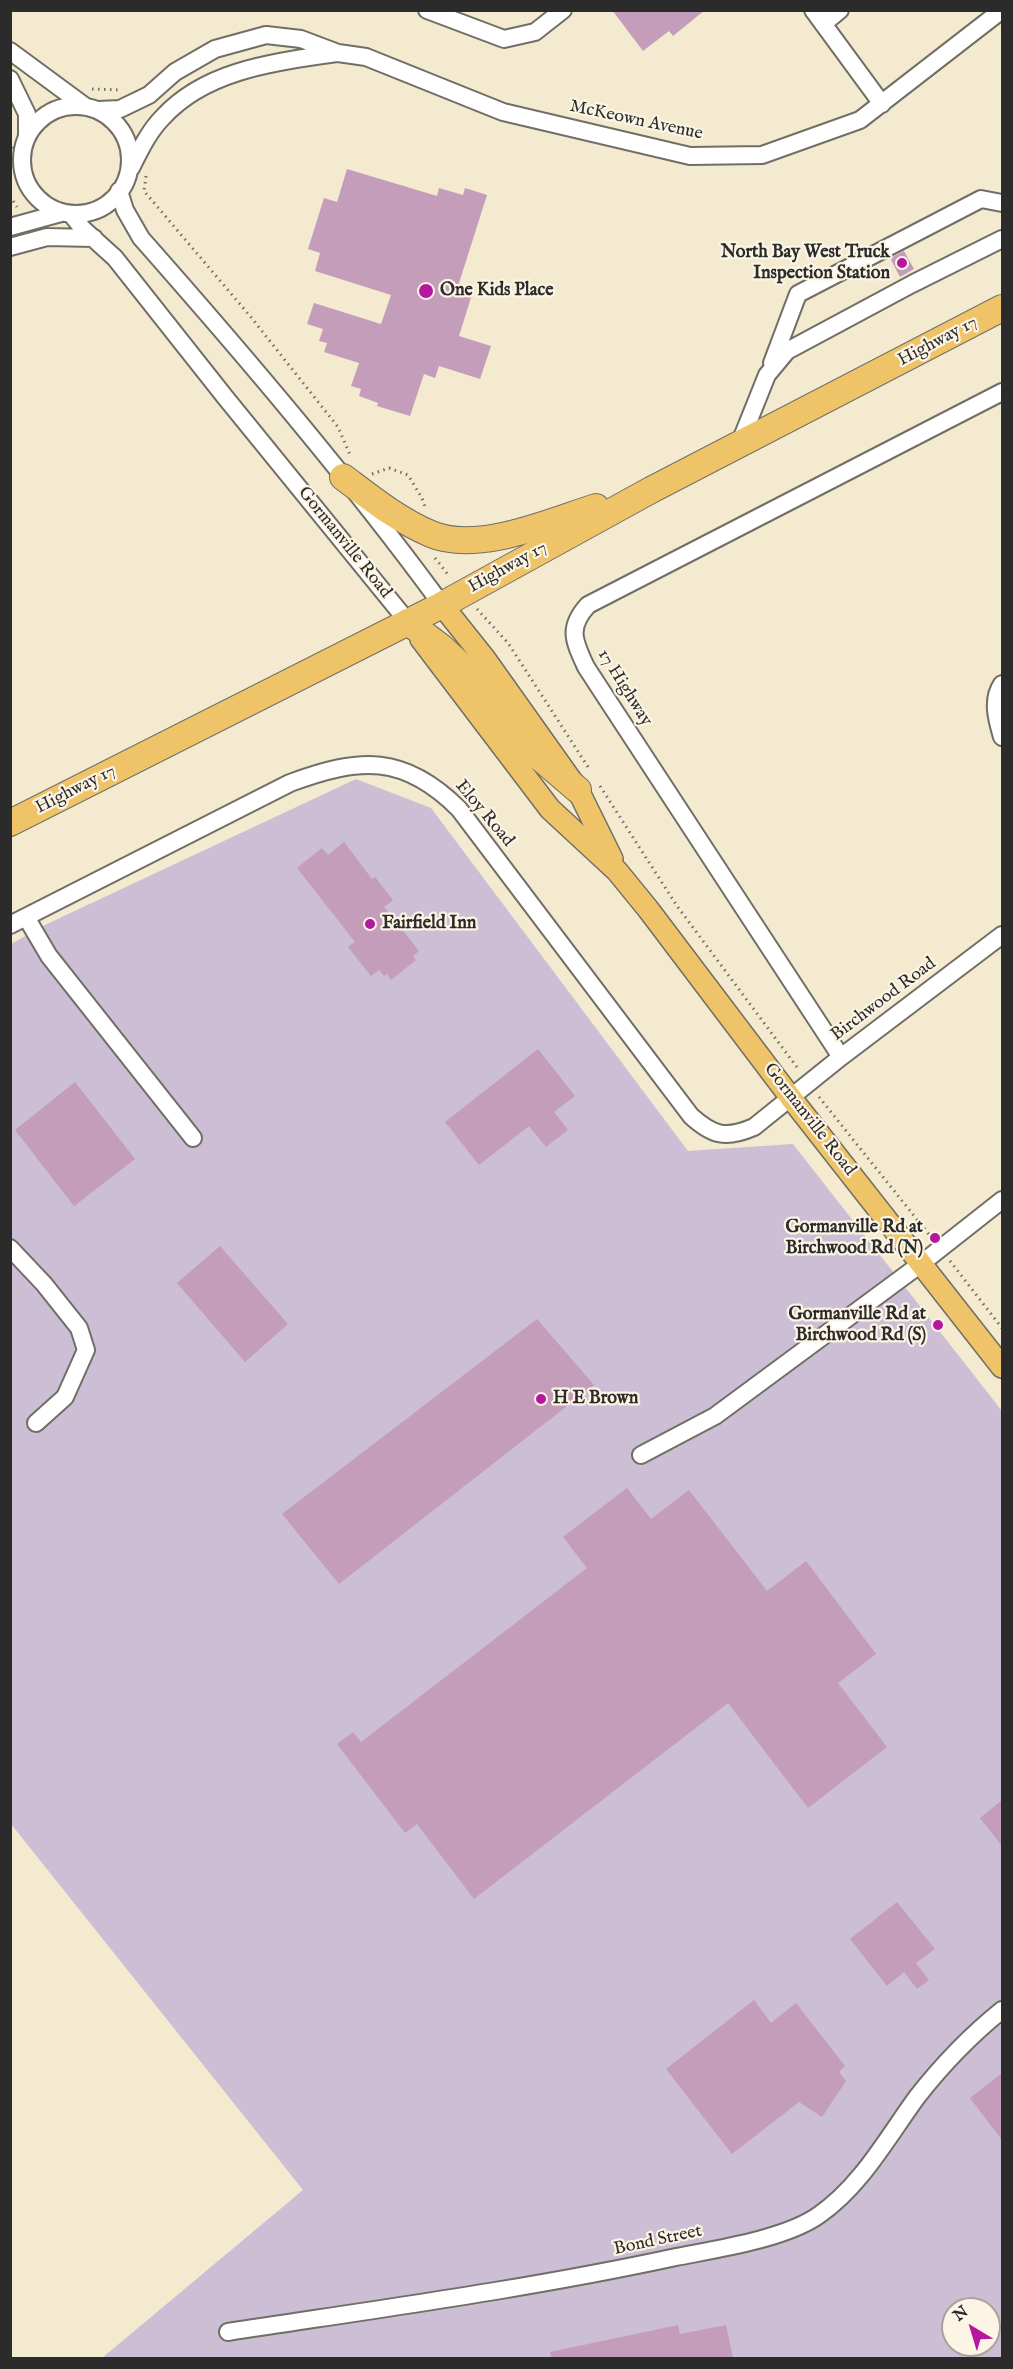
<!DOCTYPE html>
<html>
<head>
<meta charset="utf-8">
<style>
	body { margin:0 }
	#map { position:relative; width:1013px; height:2369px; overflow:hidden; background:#f3ead0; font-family:"IM FELL English",serif }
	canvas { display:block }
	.frame { position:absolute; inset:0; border:12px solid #2b2b2b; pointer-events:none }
	.north { position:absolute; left:941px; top:2297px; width:60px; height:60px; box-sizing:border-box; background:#fcf5e5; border:2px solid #a8a49b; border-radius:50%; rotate:322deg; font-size:16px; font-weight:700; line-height:24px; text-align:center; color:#2b2b2b }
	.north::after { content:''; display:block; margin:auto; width:21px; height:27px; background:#b5179e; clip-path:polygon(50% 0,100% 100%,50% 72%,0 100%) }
</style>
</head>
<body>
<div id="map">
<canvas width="1013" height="2369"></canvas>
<div class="frame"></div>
<div class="north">N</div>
</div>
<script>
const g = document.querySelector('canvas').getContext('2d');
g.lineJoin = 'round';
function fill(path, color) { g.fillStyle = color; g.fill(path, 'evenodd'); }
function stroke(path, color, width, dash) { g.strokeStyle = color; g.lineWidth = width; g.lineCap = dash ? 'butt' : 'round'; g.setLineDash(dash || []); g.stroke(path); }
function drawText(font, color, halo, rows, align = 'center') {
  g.font = font + ' "IM FELL English",serif'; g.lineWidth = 4.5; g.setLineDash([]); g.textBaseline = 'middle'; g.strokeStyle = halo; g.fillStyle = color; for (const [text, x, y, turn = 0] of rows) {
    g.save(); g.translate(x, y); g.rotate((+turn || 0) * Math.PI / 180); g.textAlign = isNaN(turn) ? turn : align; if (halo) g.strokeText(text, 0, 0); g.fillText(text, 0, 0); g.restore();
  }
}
const industrial = new Path2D(`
	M356,779L431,808L688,1151L793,1144L1002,1411V2358H102L303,2190L11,1824V944L47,924ZM953,2309H989V2345H953Z`);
const building = new Path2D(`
	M612,10H705L673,36L669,31L643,51Z
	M347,169L437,196L439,188L463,195L465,188L487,195L459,283L474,288L459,336L491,346L480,379L439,366L435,378L424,374L410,416L377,406L378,403L359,396L361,389L351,386L359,363L324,352L327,343L319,341L323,329L307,324L314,303L381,324L391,295L315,271L320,253L308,249L324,198L337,202Z
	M904,251L914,269L900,277L890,258Z
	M344,842L372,879L375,877L393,900L384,907L419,951L413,956L416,960L391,980L387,974L384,976L379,970L371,976L348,947L355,942L297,868L322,848L328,855Z
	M538,1049L575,1096L554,1112L568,1130L546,1147L529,1126L479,1165L445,1122Z
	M75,1082L135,1159L74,1206L15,1130Z
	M220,1246L288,1324L245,1362L177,1283Z
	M537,1319L594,1385L339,1584L282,1514Z
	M627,1488L651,1519L689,1490L767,1591L806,1561L876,1654L838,1683L887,1747L808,1808L728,1703L474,1899L417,1824L405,1833L337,1744L353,1732L361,1742L587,1568L563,1537Z
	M1002,1800V1846L980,1818Z
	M897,1902L935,1949L916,1963L929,1980L917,1989L904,1972L887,1986L850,1939Z
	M754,2000L771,2023L796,2003L845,2066L839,2072L846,2081L822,2117L799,2102L732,2154L666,2069Z
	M1002,2073V2140L970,2098Z
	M678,2325L680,2334L726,2325L733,2358H551L550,2352Z`);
const path = new Path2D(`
	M92,89L121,90
	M10,154L14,144
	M146,176L144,191L250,316L338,427L351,457
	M10,196L17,207
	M372,474L389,468L408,475L422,498L425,507
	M435,558L449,576
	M477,609L508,643L590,770
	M600,786L677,906L799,1070
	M819,1097L931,1237
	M950,1261L1002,1328`);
const minor = new Path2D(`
	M427,10L504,39L535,32L563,10
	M813,10L882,104
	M823,24L840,10
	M10,51L86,107
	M10,79L27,114V136
	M22 160a54 54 0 1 1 108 0a54 54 0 1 1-108 0Z
	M98,110L120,109L149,95L175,72L215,49L266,35L301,39L338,53L366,57L503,112L690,156L762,155L860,120L1002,10
	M131,168C140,150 149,131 163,117C207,69 277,62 337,53
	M119,191L125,210L141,238C246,357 348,477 442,605
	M71,214L83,229L115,258L225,397L408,622
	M10,227L61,213
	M10,247L47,237L94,238
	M772,363L798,294L981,199L1002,203
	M739,445L767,375L787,351L912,284L1002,239
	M1002,684C991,700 997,720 1002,737
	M26,917L49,956L193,1138
	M10,925L290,783C360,757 404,754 459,809L691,1116C713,1136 726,1139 754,1127L841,1057L1002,935
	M841,1057L586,667C574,641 567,628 588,605L1002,392
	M10,1248L44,1284L79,1328L86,1350L65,1397L36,1423
	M641,1455L715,1416L922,1263L1002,1200
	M228,2332C378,2309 528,2289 676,2257C717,2249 785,2239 819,2215C861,2186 887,2138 917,2097C942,2065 971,2035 1002,2010`);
const major = new Path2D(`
	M442,605L485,659L578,790L612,859
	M421,639L550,809L617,871L648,909L791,1098L1002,1367`);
const highway = new Path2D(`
	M343,477C371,498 398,520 431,534C478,554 551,521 596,507
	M408,622L441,647L467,671L523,743L578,790
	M10,823L442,605L651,490L1002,308`);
const markers = [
	[902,263,6,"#b5179e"],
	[426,291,8,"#b5179e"],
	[370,924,6,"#b5179e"],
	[935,1238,6,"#b5179e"],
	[938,1325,6,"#b5179e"],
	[541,1399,6,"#b5179e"]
];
const streetNames = [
	["McKeown Avenue",636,121,12],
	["Highway 17",938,342,-28],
	["Gormanville Road",344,543,51],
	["Highway 17",508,568,-29],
	["17 Highway",624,688,58],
	["Highway 17",76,790,-27],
	["Eloy Road",484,814,50],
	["Birchwood Road",884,1000,-37],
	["Gormanville Road",809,1120,52],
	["Bond Street",658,2241,-12]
];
const poiNames = [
	["North Bay West Truck",890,253],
	["Inspection Station",890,274],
	["One Kids Place",440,291,"left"],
	["Fairfield Inn",382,924,"left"],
	["Gormanville Rd at",923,1228],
	["Birchwood Rd (N)",923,1249],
	["Gormanville Rd at",926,1315],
	["Birchwood Rd (S)",926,1336],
	["H E Brown",553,1399,"left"]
];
fill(industrial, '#ccbed4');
fill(building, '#c49dbb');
stroke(minor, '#716e65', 20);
stroke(major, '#716e65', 24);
stroke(highway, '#716e65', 28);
stroke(path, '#716e65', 3, [1.5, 4.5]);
stroke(minor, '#fff', 16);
stroke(major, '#efc469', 21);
stroke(highway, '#efc469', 26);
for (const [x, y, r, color] of markers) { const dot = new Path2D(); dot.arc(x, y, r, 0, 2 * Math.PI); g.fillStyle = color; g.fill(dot); stroke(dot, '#fcf5e5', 2); }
drawText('18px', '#2b2b2b', '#fcf5e5', streetNames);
drawText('bold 18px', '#2b2b2b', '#fcf5e5', poiNames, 'right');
</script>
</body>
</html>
